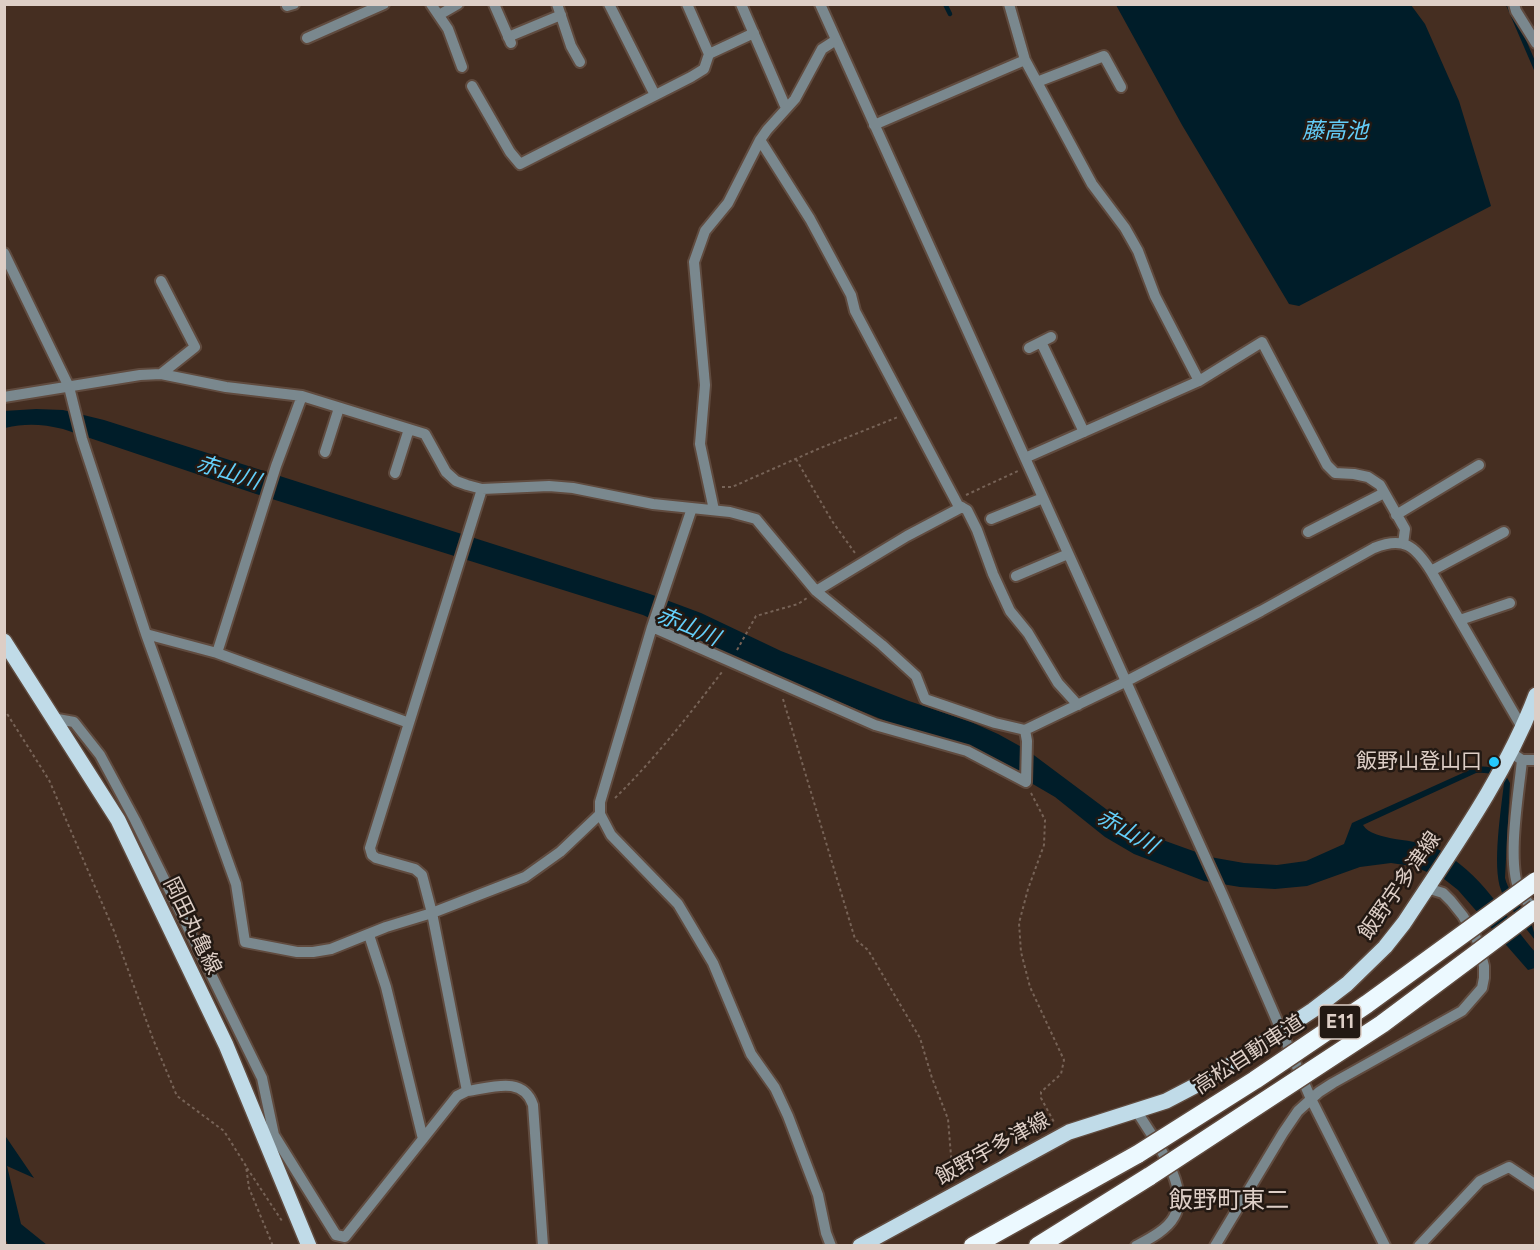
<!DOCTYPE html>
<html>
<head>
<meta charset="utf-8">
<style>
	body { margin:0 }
	#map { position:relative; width:1540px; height:1250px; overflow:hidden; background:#452e21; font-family:Figtree,sans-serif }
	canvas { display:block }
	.frame { position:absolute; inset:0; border:6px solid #ddcec6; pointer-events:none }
</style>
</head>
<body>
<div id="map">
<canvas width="1540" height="1250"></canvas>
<div class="frame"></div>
</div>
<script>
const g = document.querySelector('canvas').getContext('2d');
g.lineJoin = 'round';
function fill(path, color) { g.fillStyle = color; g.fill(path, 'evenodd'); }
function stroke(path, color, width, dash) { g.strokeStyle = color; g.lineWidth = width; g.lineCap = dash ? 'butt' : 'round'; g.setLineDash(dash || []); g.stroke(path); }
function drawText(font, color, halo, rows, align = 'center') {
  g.font = font + ' Figtree,"Noto Sans JP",sans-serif'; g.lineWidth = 5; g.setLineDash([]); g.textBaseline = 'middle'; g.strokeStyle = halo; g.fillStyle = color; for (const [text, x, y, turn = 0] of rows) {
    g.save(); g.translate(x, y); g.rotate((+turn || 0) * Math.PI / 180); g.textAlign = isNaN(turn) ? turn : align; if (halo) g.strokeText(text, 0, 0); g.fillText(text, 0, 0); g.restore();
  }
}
const water = new Path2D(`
	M1116,5H1411L1425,24L1459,101L1491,206L1299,306L1289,304L1182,125Z
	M36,409L63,410L104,420L650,594L701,613L781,651L909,701L971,722L998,734L1027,750L1118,818L1146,834L1210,857L1244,863L1277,865L1306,861L1344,844L1352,823L1476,767C1490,765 1504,769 1510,783L1505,878C1511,901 1535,917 1535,940C1527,930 1505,902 1501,890C1492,866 1501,810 1504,783C1496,774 1487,772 1476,773L1363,825C1373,842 1418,838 1436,848C1483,874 1502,913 1535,952V968L1528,970L1458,890L1444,879L1430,873L1411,866L1391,863L1360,867L1307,886L1275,889L1240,887L1204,881L1134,854L1105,837L1055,797L985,756L952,741L898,726L770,674L643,615L256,494L63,429C42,424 26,423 5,428L4,411Z
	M4,1134L34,1178L7,1166L21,1224L47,1245H8L5,1238Z`);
const stream = new Path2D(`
	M945,4L950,14
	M1508,4L1536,69`);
const path = new Path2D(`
	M796,459L832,521L855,553
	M722,487H732L818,449L898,417
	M966,495L1018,471
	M737,650L756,616L798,604L807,598
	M783,699L855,939L868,950L920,1038L932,1078L948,1119L953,1180
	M4,709L49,780L114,931L153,1039L177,1096L224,1131L246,1166L249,1188L273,1246
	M1031,793L1045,820L1044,845L1028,889L1019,923L1021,952L1030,987L1064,1060L1061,1074L1041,1092V1098L1055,1124
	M615,798C655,759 688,716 722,672
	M247,1168L282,1221`);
const minor = new Path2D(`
	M431,4L448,29L462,67
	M494,4L511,43
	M557,4L571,46L580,62
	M609,4L655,95
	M741,4L786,108
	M820,4L1222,894L1311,1099L1385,1246
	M1009,4L1025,60L1092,184L1125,228L1138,251L1155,296L1199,381
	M1514,4L1516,11L1536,43
	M287,6L294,4
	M439,15L458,4
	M508,37L561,15
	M307,38L384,4
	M709,54L754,33
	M1037,82L1104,56L1121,87
	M472,86L510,152L520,164L691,77L704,69L709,54L687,4
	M874,125L1025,60
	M760,140L810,219L851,295L855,311L958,505L967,510L977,530L993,574L1010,611L1028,633L1058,683L1078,705
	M4,253L69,387L82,439L146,634L236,884L245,942L297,952H313L331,949L386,927L432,913L525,877L560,852L600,814
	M1041,342L1084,432
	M1029,348L1051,337
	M161,374L195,347L161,281
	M4,397L140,375L161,374L226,387L302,396L425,434L446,472L456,481L467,485L482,489L549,486L573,488L653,504L730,512L756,519L816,591L882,645L916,676L925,699L995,723L1025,730L1125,682L1261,611L1374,548C1404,536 1415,546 1431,571L1523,729
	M325,452L339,408
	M1025,458L1199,381L1262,342L1327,465L1335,473L1354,474L1368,477L1380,485L1405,529L1403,544
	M395,473L409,429
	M482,489L370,848L372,855L376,858L415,869L422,875L432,913L467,1091C491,1088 523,1075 533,1105L543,1246
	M692,508L652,627L600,802V814L611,835L678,904L713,963L751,1054L775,1088L788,1116L818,1195L826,1233L831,1246
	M714,510L700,444L705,385L694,262L705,231L728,203L760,140L767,130L795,99L822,49L836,40
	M1396,515L1479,465
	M991,519L1043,498
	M1308,532L1384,493
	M1431,571L1504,532
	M1016,576L1068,554
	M816,591L907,536L962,507
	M1460,620L1510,603
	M652,627L875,725L967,751L1026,782L1027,741L1025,730
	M146,634L217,653L409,723
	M217,653L276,466L302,396
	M52,718L74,722L100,755L135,820L262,1078L274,1135
	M1516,756L1522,760H1536
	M1522,760C1519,792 1506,864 1520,892C1523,899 1530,904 1536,910
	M369,935L386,987L423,1139
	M1136,1110C1152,1137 1192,1186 1174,1217C1167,1230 1149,1239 1136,1246
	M269,1136L274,1135L336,1235L345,1237L457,1096L467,1091
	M1215,1246L1283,1133L1298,1111L1319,1092L1333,1083L1462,1011L1482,988L1484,978V966L1477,940L1463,916L1451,901L1443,893L1427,888
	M1419,1246L1480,1181L1509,1167L1536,1185`);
const major = new Path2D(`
	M4,641L118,820L226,1045L309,1246
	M860,1246L1069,1132L1166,1101L1212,1077L1313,1010L1347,984L1385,947L1404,923C1451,851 1505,777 1536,695`);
const highway = new Path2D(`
	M973,1246L1138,1154
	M1038,1246L1150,1176`);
const highwayBridge = new Path2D(`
	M1138,1154L1255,1080L1367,1004L1536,881
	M1150,1176L1382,1024L1536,909`);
const markers = [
	[1494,762,6,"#25c9fe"]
];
const shields = [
	[1340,1022,42]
];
const shieldNames = [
	["E11",1340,1022]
];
const poiNames = [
	["飯野山登山口",1482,762]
];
const streetNames = [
	["飯野宇多津線",1400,886,-55],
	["岡田丸亀線",192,926,64],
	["高松自動車道",1249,1055,-33],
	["飯野宇多津線",993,1149,-29]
];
const waterNames = [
	["藤高池",1335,132],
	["赤山川",228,473,18],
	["赤山川",688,627,23],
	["赤山川",1127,832,30]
];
const quarterNames = [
	["飯野町東二",1229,1201]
];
fill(water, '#001d29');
stroke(stream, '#001d29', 4.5);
stroke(minor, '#604b3f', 14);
stroke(major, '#604b3f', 18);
stroke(highway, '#604b3f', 21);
stroke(path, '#776357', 2, [3, 3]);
stroke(minor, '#7a888e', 10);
stroke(major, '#c0dbe8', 15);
stroke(highway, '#ecf9ff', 18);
stroke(highwayBridge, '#604b3f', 21, []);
stroke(highwayBridge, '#ecf9ff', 18);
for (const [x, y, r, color] of markers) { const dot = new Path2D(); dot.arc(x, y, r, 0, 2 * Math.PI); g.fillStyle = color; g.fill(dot); stroke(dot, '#231913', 2); }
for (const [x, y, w] of shields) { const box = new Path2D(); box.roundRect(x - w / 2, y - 17, w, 34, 4.5); g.fillStyle = '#231913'; g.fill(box); stroke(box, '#ddcec6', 1.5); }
drawText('bold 20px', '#ddcec6', null, shieldNames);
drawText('21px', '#ddcec6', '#231913', poiNames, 'right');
drawText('21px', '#ddcec6', '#231913', streetNames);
drawText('italic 22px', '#64cffa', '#231913', waterNames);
drawText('24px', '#ddcec6', '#231913', quarterNames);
</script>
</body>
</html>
